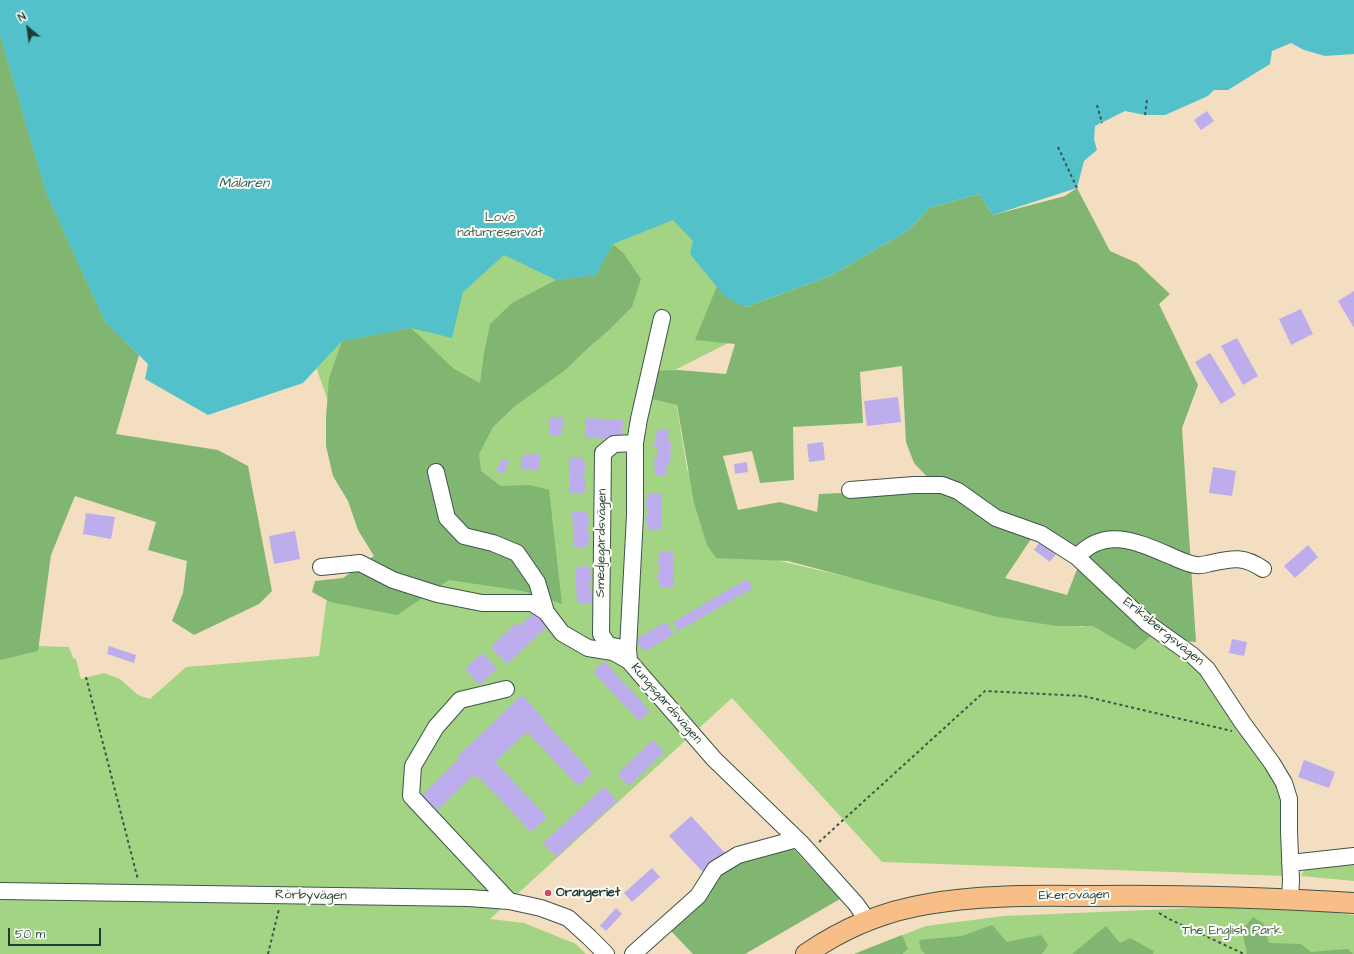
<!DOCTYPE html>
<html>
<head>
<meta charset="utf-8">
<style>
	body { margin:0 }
	#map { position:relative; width:1354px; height:954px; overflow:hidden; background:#f4dec1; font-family:"Architects Daughter",sans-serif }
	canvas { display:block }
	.north { position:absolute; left:8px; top:8px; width:40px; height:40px; -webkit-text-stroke:3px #fdfcf7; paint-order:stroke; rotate:331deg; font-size:11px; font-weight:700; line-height:16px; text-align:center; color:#1f3d34 }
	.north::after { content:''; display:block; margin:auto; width:14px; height:18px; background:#1f3d34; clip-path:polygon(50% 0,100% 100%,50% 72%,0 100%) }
	.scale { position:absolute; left:8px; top:928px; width:93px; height:18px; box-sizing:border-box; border:2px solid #1f3d34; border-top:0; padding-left:5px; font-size:12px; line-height:14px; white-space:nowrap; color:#1f3d34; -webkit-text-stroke:3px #fdfcf7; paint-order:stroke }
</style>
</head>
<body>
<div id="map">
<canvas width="1354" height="954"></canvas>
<div class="north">N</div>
<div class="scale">50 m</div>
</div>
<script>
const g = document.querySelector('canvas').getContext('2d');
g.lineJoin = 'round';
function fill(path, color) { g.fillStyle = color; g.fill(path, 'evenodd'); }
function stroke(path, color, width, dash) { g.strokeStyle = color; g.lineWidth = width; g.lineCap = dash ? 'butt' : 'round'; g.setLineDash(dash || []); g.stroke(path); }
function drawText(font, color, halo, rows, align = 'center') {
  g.font = font + ' "Architects Daughter",sans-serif'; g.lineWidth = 4; g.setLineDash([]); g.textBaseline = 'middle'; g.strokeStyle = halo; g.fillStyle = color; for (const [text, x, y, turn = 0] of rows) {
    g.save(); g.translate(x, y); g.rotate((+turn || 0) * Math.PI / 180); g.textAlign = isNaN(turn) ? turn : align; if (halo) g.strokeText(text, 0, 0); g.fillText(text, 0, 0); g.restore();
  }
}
const green = new Path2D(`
	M0,0H1283L758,257L736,339L671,372L687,469L709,527L763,557L945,600L1083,627V626H1092L1100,631L1153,634L1202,670L1285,797L1286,876L882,862L732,698L490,919L524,923L576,944L586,954H0ZM144,319L304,334L387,564L327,597L319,656L186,667L150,699L138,695L120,679L104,673L81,679L76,659L73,658L69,647L38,646L57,420Z
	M1354,862V881L1301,876L1304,870L1312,866Z
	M1219,907L1329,912L1354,915V954H854L926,926L1004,916Z`);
const forest = new Path2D(`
	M0,35L46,193L105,322L139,355L116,434L218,450L248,466L272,591L259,604L194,635L172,621L183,593L187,561L148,550L156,522L75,496L51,555L38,651L0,660Z
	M1077,188L1110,251L1137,263L1170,294L1159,304L1198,385L1182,428L1196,642L1181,641L1137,605L1081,553L1045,527L1010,519L931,481L914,463L906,442L902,366L860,372L863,423L793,427L794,480L760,483L752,451L723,456L738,510L780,502L817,512L819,494L935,489L1035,533L1005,578L1067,595L1079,564L1153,634L1135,650L1092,626H1057L998,617L788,561L716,558L707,545L694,503L677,405L648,398L655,371L679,370L726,374L735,344L695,340L717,286L725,297L746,307L830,276L909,230L929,208L979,194L993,215L1065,196Z
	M613,244L624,254L641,279L632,307L610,329L587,349L564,371L515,406L493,427L479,454L481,471L501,486L530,485L549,490L562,604L523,591L449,580L397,615L330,602L312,592L315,581L343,578L374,556L358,530L348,501L333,476L326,446V417L329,378L342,341L411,328L454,369L480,383L484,353L490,324L512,303L556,280L596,275Z
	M790,845L840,899L745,954H693L670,930L726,867Z
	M1253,917L1264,924L1269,943L1301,944L1311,952L1348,949L1353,954H1247L1242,930Z
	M992,925L1007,942L1041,935L1048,945L1042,954H925L921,950L919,940L962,936Z
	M1106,926L1120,943L1130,938L1154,951L1153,954H1072Z
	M902,935L908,949L902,954H854Z`);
const water = new Path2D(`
	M0,0H1354V54L1325,56L1304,50L1291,43L1272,51L1270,64L1228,90H1214L1208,96L1165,115H1145L1125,111L1095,126L1094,139L1097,150L1084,161L1077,188L993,215L979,194L929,208L909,230L830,276L746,307L725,297L690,254L693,241L673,220L613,244L596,275L556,280L504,255L463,292L452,338L411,328L342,341L303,383L208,415L145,379L148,364L105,322L46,193L0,35Z`);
const building = new Path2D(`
	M1207,111L1214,121L1201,130L1194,120Z
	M1354,291V328L1338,301Z
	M1301,309L1313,334L1291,345L1279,319Z
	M1237,338L1258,376L1243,385L1221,346Z
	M1210,353L1236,395L1221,404L1195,362Z
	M898,397L901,422L867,426L864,401Z
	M550,417H563L562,436H549Z
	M586,418L623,420L622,439L585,438Z
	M657,429H669L668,442H671L670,463H667L666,476L655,475L654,457H657V447H654Z
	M823,442L825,460L809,462L807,444Z
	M539,454V470H521V455Z
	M569,457H583V463H585L586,471H583L584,480H586V487H584L585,493L570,494Z
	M503,458L509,462L503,474L496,470Z
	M747,462L748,472L735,474L734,464Z
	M1213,467L1236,471L1232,496L1209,493Z
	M648,493H662V530H648V523H646V516H648V507H646V499H648Z
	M572,511H586L587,517H589V524H587V534L589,533L590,541H588V547H574Z
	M86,513L115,517L111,539L83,534Z
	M295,531L300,559L274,564L269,536Z
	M1042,539L1058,551L1050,562L1034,550Z
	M1308,545L1318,557L1295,578L1284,566Z
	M673,551L674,587L660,588V581H658V574H660V565H658L659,552Z
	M589,566L590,573H592V580H590V589H592L593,597H591V603H577L575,567Z
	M747,579L753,588L678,631L673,622Z
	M536,611L549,625L507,664L491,647L516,623L520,626Z
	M666,622L674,634L644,652L636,639Z
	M1232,639L1247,642L1244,656L1229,653Z
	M109,646L136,655L134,663L107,654Z
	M482,653L497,668L480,685L465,669Z
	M604,661L650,711L639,721L593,672Z
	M522,695L543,718L542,719L592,773L578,786L527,732L495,762L547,817L531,832L479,777L477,779L474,775L432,815L418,799L459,759L457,757Z
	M653,740L664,752L629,786L617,774Z
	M1304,760L1335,772L1329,788L1298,777Z
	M604,787L617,801L556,857L543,843Z
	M691,816L725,853L703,872L669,836Z
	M652,868L660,877L632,902L624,893Z
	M616,908L622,914L606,931L600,926Z`);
const path = new Path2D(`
	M1097,105L1102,123
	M1145,115L1147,100
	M1058,147L1077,188
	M86,677L138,880
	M819,842L985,691L1083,696L1232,731
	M1159,913L1169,919L1244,954
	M268,954L279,909`);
const minor = new Path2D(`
	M436,472L447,518L464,536L493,543L517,553L537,582L546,612
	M850,490L914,485H942L958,491L996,518L1041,534L1077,557L1147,623L1192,655L1207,669L1242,722L1272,763L1284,783L1289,799V831L1291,880L1290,899
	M1077,557C1105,525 1140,543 1173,557C1180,560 1188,564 1196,565C1201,566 1206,564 1211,563C1233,558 1244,556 1263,569
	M321,567L360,563L393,580L437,594L482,603H532L546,612L562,633L588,648L613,652L629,661L714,759L802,844L856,904L868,921
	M623,648L608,645L601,634L603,453L614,444L635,443
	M629,661L628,649L635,515V443L639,419L662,318
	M506,689L460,700L436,727L413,766L411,796L509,901
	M1290,863L1354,856
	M0,891L469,898L509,901L541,908L568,918L589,937L606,954
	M633,954L698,896L715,869L738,855L797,839`);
const major = new Path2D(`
	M806,954C842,929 885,911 928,904C984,894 1041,896 1097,896C1183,895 1269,898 1354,903`);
const markers = [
	[548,893,4,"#d1495b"]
];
const parkNames = [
	["Lovö",500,218],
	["naturreservat",500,233],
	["The English Park",1232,931]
];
const streetNames = [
	["Smedjegårdsvägen",602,543,-89],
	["Eriksbergsvägen",1163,632,39],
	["Kungsgårdsvägen",666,704,49],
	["Rörbyvägen",311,896,1],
	["Ekerövägen",1074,896,-1]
];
const poiNames = [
	["Orangeriet",556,893]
];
const waterNames = [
	["Mälaren",244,184]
];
fill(green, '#a2d484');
fill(forest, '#81b672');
fill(water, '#53c1c9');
fill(building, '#beaded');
stroke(minor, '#3f5549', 18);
stroke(major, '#3f5549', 22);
stroke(path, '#3f5549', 2, [3, 3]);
stroke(minor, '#fff', 16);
stroke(major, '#f7be87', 20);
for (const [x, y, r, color] of markers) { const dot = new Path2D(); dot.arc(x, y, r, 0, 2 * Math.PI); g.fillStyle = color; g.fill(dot); stroke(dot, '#fdfcf7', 1.5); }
drawText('13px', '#406348', '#fdfcf7', parkNames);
drawText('13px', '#1f3d34', '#fdfcf7', streetNames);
drawText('bold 13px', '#1f3d34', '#fdfcf7', poiNames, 'left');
drawText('italic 14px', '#2c5e59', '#fdfcf7', waterNames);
</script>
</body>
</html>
